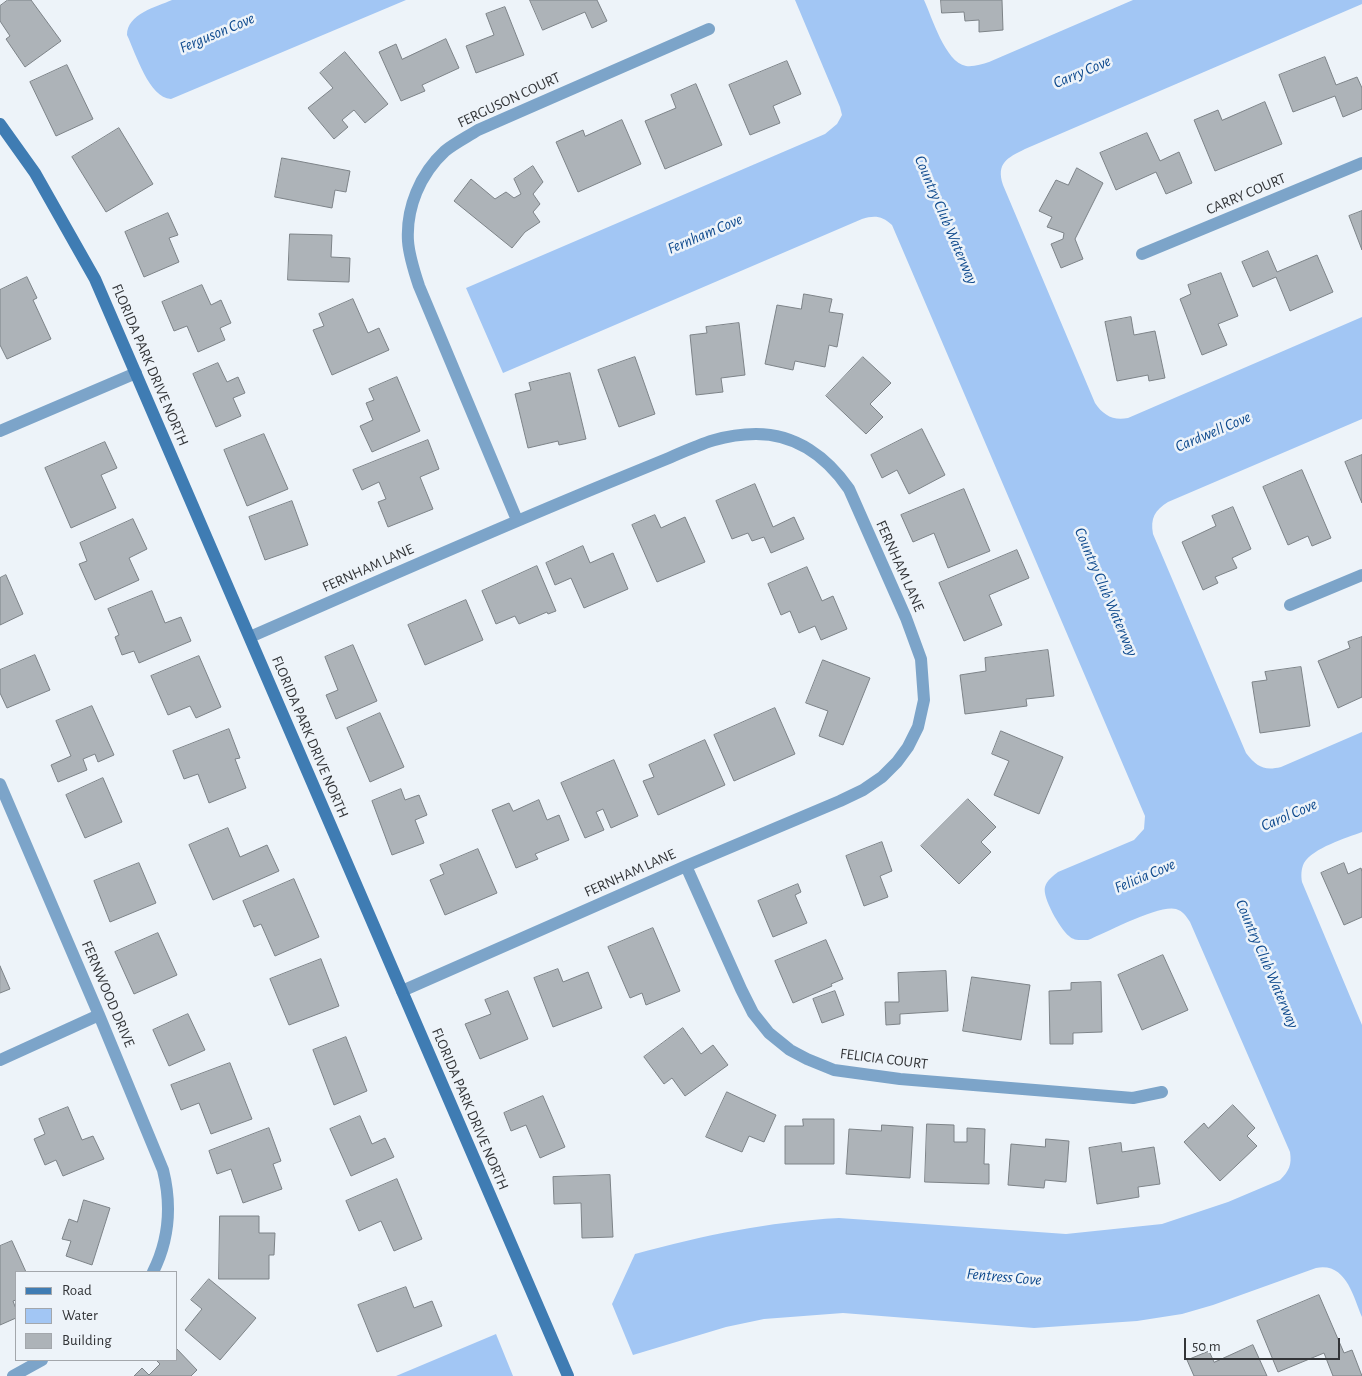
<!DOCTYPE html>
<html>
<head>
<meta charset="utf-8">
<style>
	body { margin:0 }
	#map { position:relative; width:1362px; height:1376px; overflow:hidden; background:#edf3f9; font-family:"Alegreya Sans",sans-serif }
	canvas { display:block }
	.legend { position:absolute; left:15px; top:1271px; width:162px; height:90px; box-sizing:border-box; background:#edf3f9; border:1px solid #a3a7ac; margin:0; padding:6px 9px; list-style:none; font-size:15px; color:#333538 }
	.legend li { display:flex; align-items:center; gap:10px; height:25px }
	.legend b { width:25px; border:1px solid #a3a7ac }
	.scale { position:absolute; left:1184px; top:1338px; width:156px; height:22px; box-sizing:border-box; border:2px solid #333538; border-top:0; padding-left:6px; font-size:15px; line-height:18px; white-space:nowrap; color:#333538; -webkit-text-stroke:4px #edf3f9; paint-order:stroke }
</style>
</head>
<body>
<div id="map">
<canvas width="1362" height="1376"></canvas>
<ul class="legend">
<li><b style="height:6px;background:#3f7cb3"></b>Road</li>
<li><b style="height:14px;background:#a2c6f4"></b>Water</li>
<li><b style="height:14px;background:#adb3b8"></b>Building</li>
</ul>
<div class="scale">50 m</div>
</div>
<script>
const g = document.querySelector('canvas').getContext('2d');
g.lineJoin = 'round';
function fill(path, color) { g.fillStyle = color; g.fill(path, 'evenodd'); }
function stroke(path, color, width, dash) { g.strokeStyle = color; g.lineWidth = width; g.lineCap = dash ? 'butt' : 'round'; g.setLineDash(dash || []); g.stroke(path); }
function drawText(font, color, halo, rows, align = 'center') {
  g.font = font + ' "Alegreya Sans",sans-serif'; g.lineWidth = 5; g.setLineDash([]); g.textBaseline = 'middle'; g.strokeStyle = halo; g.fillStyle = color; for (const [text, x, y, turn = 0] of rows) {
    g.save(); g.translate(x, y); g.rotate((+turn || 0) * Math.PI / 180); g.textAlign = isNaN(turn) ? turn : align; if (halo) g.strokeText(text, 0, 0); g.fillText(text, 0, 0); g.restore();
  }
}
const water = new Path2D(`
	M172,0H406L171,99C149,98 136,54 127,35C127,14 156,7 172,0Z
	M795,0H924C932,17 945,62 966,66C974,67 982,64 989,62L1133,0H1362V4L1025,149C1007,158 996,163 1003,185L1095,403C1103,415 1113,421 1128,418L1362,317V419L1168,502C1155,510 1150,518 1153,534L1246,753C1257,767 1264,771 1281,767L1362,732V832C1346,838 1313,848 1304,863C1301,869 1301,876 1302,882L1362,1025V1317C1353,1296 1346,1262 1316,1268L1213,1305L1182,1314L1137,1321L1034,1328L843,1313L764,1319L726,1327L633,1355L612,1304L635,1254C705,1235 767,1222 839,1218L1066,1234L1162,1224L1228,1202L1280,1180C1289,1171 1292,1165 1290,1152L1190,922C1186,916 1183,911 1176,909C1160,904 1105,933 1088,940C1081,940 1074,941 1069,936C1060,929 1042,897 1045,887C1047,880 1053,876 1058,872L1134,840L1144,829L1145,816L892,225C882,216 875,215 862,219L503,373L466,288L825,134L837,124L842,115L840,107Z
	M496,1334L513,1376H396Z`);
const building = new Path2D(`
	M8,0H31L61,41L25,67L6,39L10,36L0,21V6Z
	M530,0H597L607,21L592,28L585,12L543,30Z
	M941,0H1002L1003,30L979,32V20L965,21L964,12L942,13Z
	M505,7L524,55L476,73L466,46L494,35L486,14Z
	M446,39L459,68L422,85L425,91L401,101L379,52L396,44L402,59Z
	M345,52L388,104L365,123L354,110L342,120L348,127L334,139L308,108L333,88L320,73Z
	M1325,57L1336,85L1357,77L1362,88V109L1343,117L1335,96L1293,112L1279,75Z
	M787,61L801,94L773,106L780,123L750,135L729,85Z
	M67,65L93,119L56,136L30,82Z
	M696,84L722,145L665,169L645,121L676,108L671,95Z
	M1265,102L1282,144L1215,171L1194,120L1218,110L1222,120Z
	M622,120L641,164L578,192L556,142L583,130L585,136Z
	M119,128L153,184L106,212L72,157Z
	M1147,133L1160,161L1179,152L1192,183L1166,194L1156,172L1116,190L1100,153Z
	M282,158L350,171L346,192L335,190L332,208L275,197Z
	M533,166L543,182L533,194L540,204L533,212L540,222L525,232L512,248L454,201L471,179L495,199L506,192L514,198L521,194L514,179Z
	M1077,168L1103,183L1075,239L1083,259L1061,268L1051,244L1063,239L1064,233L1047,227L1052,217L1039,211L1056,180L1068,185Z
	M1362,211V250L1349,216Z
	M168,213L178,235L169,238L179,262L144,277L125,232Z
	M290,234L332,235L331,257L350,258L349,282L288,280Z
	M1268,251L1277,272L1317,255L1333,292L1290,311L1276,277L1253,287L1242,262Z
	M1221,273L1238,316L1218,324L1227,345L1202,355L1180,299L1191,294L1188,285Z
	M27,277L37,298L33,300L51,339L7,359L0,345V290Z
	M202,285L211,305L221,300L231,323L220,328L225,340L198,352L187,326L174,331L162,302Z
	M804,294L832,299L829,312L843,314L837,347L829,345L825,367L795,361L793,370L765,364L777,305L801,309Z
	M353,299L368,333L379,328L389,350L332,375L313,330L324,326L319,314Z
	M1131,317L1134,335L1155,331L1165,378L1149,381L1148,375L1117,381L1105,322Z
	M739,323L745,375L721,378L723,392L696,395L690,335L707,333L706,327Z
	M635,357L655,414L619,427L598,370Z
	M863,357L891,383L870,404L883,417L866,434L826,396Z
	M218,363L227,382L238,377L245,393L233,398L241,416L216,427L193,374Z
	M570,373L586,439L559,445L558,441L528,448L515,394L531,390L529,383Z
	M397,377L420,431L372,452L360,426L373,420L366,403L374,400L369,389Z
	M922,429L945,475L909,494L897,470L882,478L871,455Z
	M264,434L288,489L247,506L224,450Z
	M428,440L439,469L420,477L433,509L388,527L378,502L386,499L379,482L362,490L353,470Z
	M105,442L117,468L101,475L116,508L71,528L45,468Z
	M1362,455V503L1345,462Z
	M1302,470L1331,538L1312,546L1308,536L1288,545L1263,487Z
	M755,484L773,527L794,517L804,539L771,553L764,537L752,541L748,533L732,539L716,501Z
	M964,489L990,551L948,568L934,533L913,542L901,515Z
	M292,501L308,545L265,560L249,517Z
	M1233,507L1251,549L1232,558L1237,568L1215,577L1218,583L1203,590L1182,542L1216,526L1212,516Z
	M655,515L661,528L685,517L705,562L657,582L632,525Z
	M133,519L147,549L129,558L139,580L95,600L79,564L87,561L80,543Z
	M583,546L590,563L613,553L628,589L584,608L571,578L555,585L546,563Z
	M1017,550L1029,578L989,595L1002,625L964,641L939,583Z
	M537,566L556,611L548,614L547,612L519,624L515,616L496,624L482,591Z
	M807,567L822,601L833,596L847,629L821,640L815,626L799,633L790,611L781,615L768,584Z
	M6,575L23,614L0,625V578Z
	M152,591L165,623L181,617L191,641L139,663L134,651L122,655L115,637L119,635L108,609Z
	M466,600L483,640L425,665L408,625Z
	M1362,637V697L1338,708L1318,661L1350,648L1348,642Z
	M353,645L377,701L336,719L326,695L338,690L325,657Z
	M1048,650L1054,696L1026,699L1027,706L965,714L960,675L986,671L985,658Z
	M35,655L50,690L7,708L0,693V670Z
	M199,656L221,707L196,718L190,706L168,715L151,676Z
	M823,660L870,678L843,745L819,736L828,711L806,703Z
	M1301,667L1310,726L1260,733L1252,682L1267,680L1265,672Z
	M92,706L114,755L98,762L95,754L83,759L87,770L58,782L51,765L71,756L56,721Z
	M775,708L795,754L734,781L714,735Z
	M380,713L404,767L370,782L347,728Z
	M229,729L240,758L235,759L246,788L209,803L198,774L184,779L173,751Z
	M1001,731L1063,757L1039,814L994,795L1009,761L992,754Z
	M705,740L725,785L658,815L643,781L654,777L649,765Z
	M614,760L638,816L611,828L603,809L596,812L604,830L585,838L561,783Z
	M103,778L122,822L85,838L66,795Z
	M401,789L405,800L419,795L427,815L415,820L424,843L392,855L372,801Z
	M968,799L996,827L981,842L991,852L959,884L921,846Z
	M539,800L547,820L559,815L569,840L535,854L538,859L516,868L492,810L509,803L513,811Z
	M228,828L240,857L267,845L279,871L213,900L189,845Z
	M882,842L892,871L880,876L888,897L864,906L846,856Z
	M478,849L497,893L445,915L430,880L444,874L440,865Z
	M139,863L156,903L110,922L94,881Z
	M1344,863L1348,874L1361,868L1362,872V917L1344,925L1321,873Z
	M294,879L319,937L275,956L261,924L254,927L243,901Z
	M798,884L801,892L795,895L807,923L773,937L758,901Z
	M653,928L680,991L646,1005L642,993L630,998L608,947Z
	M158,933L177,975L134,994L115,952Z
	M826,940L843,979L831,984L832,986L793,1003L775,961Z
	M1163,955L1188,1010L1142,1030L1118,975Z
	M321,959L339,1006L289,1025L270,979Z
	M0,966L10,989L0,993Z
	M558,969L563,982L588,972L602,1008L553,1027L534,978Z
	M946,971L948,1011L900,1014V1024L886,1025L885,1002H899L898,973Z
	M972,977L1030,985L1021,1040L963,1031Z
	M1101,982L1102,1032L1073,1033V1044H1050L1049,991L1071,990V983Z
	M508,991L528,1039L480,1059L465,1024L491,1014L485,1000Z
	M835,991L844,1015L822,1023L813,999Z
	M188,1014L205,1050L169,1066L153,1030Z
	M683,1028L701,1054L713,1045L728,1065L685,1096L672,1078L664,1084L644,1057Z
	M346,1037L367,1091L334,1105L313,1050Z
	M230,1063L252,1119L211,1134L199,1103L181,1110L171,1085Z
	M727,1092L776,1115L764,1142L749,1136L742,1152L706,1137Z
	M543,1096L565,1147L540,1158L526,1125L511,1131L504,1113Z
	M1233,1105L1255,1128L1247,1136L1257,1146L1220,1181L1184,1142L1204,1123L1208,1128Z
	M68,1107L82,1140L93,1136L104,1159L63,1176L56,1160L45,1165L34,1139L45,1134L39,1119Z
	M360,1116L372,1144L385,1138L394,1157L351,1176L330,1129Z
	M803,1119H834V1164H785V1126H803Z
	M927,1124L954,1125V1142H967V1128L985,1129L984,1164H989V1184L925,1182Z
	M882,1125L913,1127L910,1178L846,1174L849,1129L881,1131Z
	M269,1128L281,1161L273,1164L282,1189L243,1203L231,1169L217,1174L209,1151Z
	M1046,1139L1069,1141L1066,1182L1045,1180L1044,1188L1008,1185L1011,1144L1045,1147Z
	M1121,1143L1122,1152L1154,1147L1160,1184L1138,1187L1139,1197L1097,1204L1089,1148Z
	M610,1175L613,1237L582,1238L581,1203L554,1204L553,1177Z
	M397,1179L422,1239L394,1251L381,1221L359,1231L346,1201Z
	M84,1200L110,1208L92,1265L66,1256L71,1241L62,1239L69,1219L77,1222Z
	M220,1216H259V1233H275L274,1255H269V1279H219Z
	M12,1241L26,1272H16V1300L13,1301L16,1309V1318L0,1325V1246Z
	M209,1279L256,1318L220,1360L185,1330L202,1309L191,1300Z
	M406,1287L414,1308L432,1301L442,1326L377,1352L358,1305Z
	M1319,1295L1344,1353L1352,1350L1362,1376H1333L1324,1353L1278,1372L1257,1321Z
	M1253,1345L1267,1376H1194L1187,1360L1209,1351L1214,1362Z
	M176,1348L197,1370L191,1376H134L142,1368L149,1375L160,1364L156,1360H176Z`);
const street = new Path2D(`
	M1142,254L1362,163
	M0,431L136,373
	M517,520L419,286C414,271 409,256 408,241C406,208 420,174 445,151C455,143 467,137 478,130L709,29
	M1290,605L1362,575
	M250,637C367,586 484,534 603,485C625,476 647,467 669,458C699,445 722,434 756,434C796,434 827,457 849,489L906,618L921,659L924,700L918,727L908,747L897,762L882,777L863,790L840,801L686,866L402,991
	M0,784L99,1015L163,1170C172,1206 169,1240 153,1272
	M686,866L741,989L753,1013L769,1033L790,1050L807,1059L834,1070L900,1079L1133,1098L1162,1092
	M0,1060L99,1015
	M13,1376L42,1360`);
const secondary = new Path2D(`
	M0,124L35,173L95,279L568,1376`);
const streetNames = [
	["FERGUSON COURT",509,100,-25],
	["CARRY COURT",1246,194,-23],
	["FLORIDA PARK DRIVE NORTH",150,365,67],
	["FERNHAM LANE",900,566,66],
	["FERNHAM LANE",368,568,-24],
	["FLORIDA PARK DRIVE NORTH",310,737,67],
	["FERNHAM LANE",630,873,-24],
	["FERNWOOD DRIVE",108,994,67],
	["FELICIA COURT",884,1059,7],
	["FLORIDA PARK DRIVE NORTH",470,1109,67]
];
const waterNames = [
	["Ferguson Cove",217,33,-23],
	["Carry Cove",1082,72,-23],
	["Country Club Waterway",946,220,67],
	["Fernham Cove",705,234,-23],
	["Cardwell Cove",1213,432,-23],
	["Country Club Waterway",1106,592,67],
	["Carol Cove",1289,815,-23],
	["Felicia Cove",1145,876,-23],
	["Country Club Waterway",1267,964,67],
	["Fentress Cove",1004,1277,5]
];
fill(water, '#a2c6f4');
fill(building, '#adb3b8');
stroke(building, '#7d8388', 1);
stroke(street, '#7ca4c9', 12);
stroke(secondary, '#3f7cb3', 12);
drawText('15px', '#333538', '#edf3f9', streetNames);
drawText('italic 16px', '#0d498d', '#edf3f9', waterNames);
</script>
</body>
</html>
